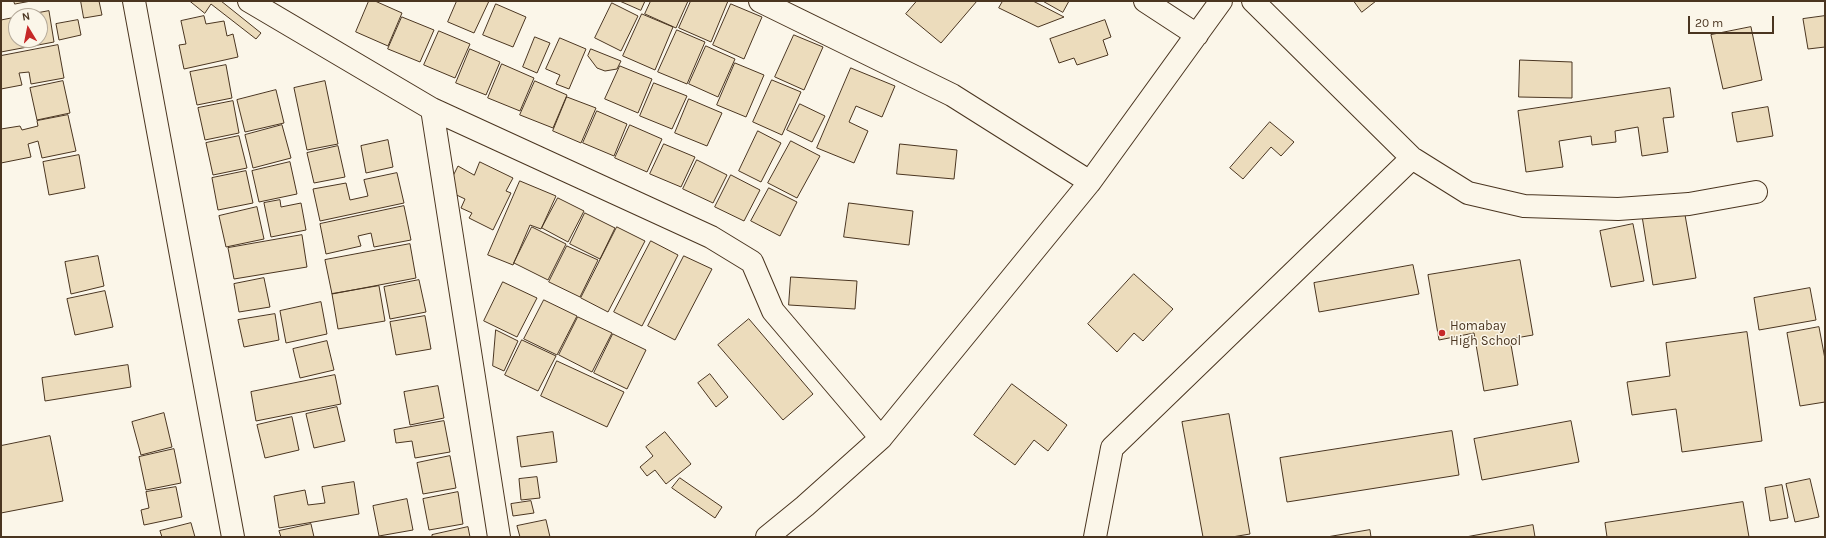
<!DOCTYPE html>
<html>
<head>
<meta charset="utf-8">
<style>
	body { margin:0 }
	#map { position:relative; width:1826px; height:538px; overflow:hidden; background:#fbf6e9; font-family:Karla,sans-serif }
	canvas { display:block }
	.frame { position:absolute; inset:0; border:2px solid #4a3520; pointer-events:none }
	.north { position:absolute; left:8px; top:8px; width:40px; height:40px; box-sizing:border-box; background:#fbf6e9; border:1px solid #b4a999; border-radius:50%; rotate:350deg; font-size:11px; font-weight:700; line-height:16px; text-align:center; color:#4a3520 }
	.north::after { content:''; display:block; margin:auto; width:14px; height:18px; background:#c62828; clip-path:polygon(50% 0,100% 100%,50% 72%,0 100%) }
	.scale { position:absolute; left:1688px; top:16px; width:86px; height:18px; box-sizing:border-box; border:2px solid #4a3520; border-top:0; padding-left:5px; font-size:12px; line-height:14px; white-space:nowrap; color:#4a3520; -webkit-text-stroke:3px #fbf6e9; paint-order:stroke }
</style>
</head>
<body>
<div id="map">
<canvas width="1826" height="538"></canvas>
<div class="frame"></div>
<div class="north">N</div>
<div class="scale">20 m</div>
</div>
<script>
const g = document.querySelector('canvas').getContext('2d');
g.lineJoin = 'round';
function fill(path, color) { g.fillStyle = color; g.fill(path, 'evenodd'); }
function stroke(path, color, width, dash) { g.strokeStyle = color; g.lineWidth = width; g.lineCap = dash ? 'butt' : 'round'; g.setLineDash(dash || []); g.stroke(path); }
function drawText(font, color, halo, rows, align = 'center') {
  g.font = font + ' Karla,sans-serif'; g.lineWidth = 3; g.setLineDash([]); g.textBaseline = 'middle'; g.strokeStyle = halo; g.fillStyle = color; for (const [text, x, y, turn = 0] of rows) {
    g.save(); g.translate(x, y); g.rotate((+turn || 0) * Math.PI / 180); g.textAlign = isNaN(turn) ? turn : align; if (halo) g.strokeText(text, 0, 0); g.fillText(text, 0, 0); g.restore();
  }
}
const building = new Path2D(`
	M14,1H31L15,4Z
	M81,1H99L102,15L84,18Z
	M190,1H221L261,33L256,39L211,4L205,13Z
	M369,1H375L402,13L388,46L356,32Z
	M457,1H489L474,33L448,22Z
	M620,1H645L641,10Z
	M651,1H688L676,28L645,14Z
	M691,1H728L711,42L679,28Z
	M917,1H977L941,43L906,14Z
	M1003,1H1033L1064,17L1038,27L999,8Z
	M1043,1H1069L1063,12Z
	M1354,1H1376L1362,12Z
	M612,3L638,16L621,51L595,38Z
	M496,4L526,17L513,47L483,35Z
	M731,4L762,17L744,59L713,45Z
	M49,11L54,42L1,52V20L16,17V40H40V16H21Z
	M642,14L673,27L655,70L623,56Z
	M204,16L206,24L224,21L227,36L233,34L238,57L184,69L179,45L186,44L181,21Z
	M1825,16V47L1808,49L1803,19Z
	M402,17L434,30L420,62L388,49Z
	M78,20L81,35L59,40L56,24Z
	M1105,20L1111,37L1103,40L1108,55L1077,65L1074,58L1059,63L1050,39Z
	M1751,27L1762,80L1723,89L1711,35Z
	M677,30L705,42L687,84L658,72Z
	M439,31L470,44L455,78L424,65Z
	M794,35L823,47L804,90L775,77Z
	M535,37L550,43L537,73L523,67Z
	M560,38L586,49L569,89L556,84L560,75L546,69Z
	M58,45L64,78L31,84L29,72L19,73L22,85L1,89V56Z
	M706,46L735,59L718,97L689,84Z
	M470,49L500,62L486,95L456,83Z
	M591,49L621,61L617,69L605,71L597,68L588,56Z
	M1520,60L1572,62V98L1519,97Z
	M735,63L764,75L746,117L717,105Z
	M502,64L534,78L520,111L488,98Z
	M226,65L232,98L197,105L190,72Z
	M620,66L652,79L638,113L605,99Z
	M851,68L895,86L882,117L856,106L849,122L868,131L854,163L817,148Z
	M772,80L801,92L782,135L753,122Z
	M63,81L70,113L37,120L30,88Z
	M325,81L338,144L307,150L294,88Z
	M535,81L567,95L553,128L520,115Z
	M654,83L687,96L672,129L640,116Z
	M1670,88L1674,117L1663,118L1668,152L1642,156L1638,127L1615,131L1616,142L1592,145L1591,136L1559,141L1563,167L1526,172L1518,111Z
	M276,90L284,123L245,132L237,100Z
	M567,97L596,108L581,143L553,131Z
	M689,99L722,113L707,146L675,133Z
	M233,101L239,133L205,140L198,108Z
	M800,104L825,116L812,142L787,130Z
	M1768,107L1773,136L1737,142L1732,113Z
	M597,111L627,124L614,156L583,143Z
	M68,115L76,151L42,158L38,141L28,144L31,157L1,163V129L20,126L22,130L38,126L37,121Z
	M1270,122L1294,142L1281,156L1271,147L1243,179L1230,168Z
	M282,125L291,158L253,168L245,135Z
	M630,125L662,139L647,172L615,158Z
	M758,131L781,143L761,182L739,171Z
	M239,136L247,168L213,175L206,143Z
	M388,140L393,167L366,173L361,146Z
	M791,141L820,156L797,198L768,183Z
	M664,144L695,157L681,187L650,174Z
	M900,144L957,150L954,179L897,174Z
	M338,146L345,177L314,183L307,153Z
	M79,155L85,188L49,195L43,162Z
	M697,160L727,175L713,203L683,189Z
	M290,162L297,194L259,202L252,171Z
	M480,162L513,178L506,191L511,193L493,230L469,218L472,213L461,208L465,199L446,190L458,166L474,175Z
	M246,171L253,203L218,210L212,178Z
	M397,173L404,203L320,221L313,189L346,183L350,200L368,196L364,180Z
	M731,175L760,190L744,221L715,207Z
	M520,181L556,196L541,229L530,225L513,265L488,255Z
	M769,188L797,202L780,236L751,221Z
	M558,198L584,211L568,242L542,228Z
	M280,200L281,207L301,203L306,230L271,237L264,203Z
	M849,203L913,211L909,245L844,237Z
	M404,206L411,240L374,247L371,233L358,236L361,246L326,254L320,224Z
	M257,207L264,239L226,247L219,216Z
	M1684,209L1696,278L1653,285L1642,216Z
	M585,213L615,228L600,259L570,244Z
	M1633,224L1644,281L1611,287L1600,231Z
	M532,227L566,244L548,280L514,263Z
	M617,227L645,241L608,312L581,298Z
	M302,235L307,267L234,279L228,248Z
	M651,241L678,255L642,326L614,312Z
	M410,244L416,278L332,294L325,260Z
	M567,246L598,260L580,297L549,282Z
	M98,256L104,286L71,294L65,262Z
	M684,256L712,269L675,340L648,326Z
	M1520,260L1533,335L1510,339L1518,385L1484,391L1474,333L1439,340L1428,275Z
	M1413,265L1419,294L1319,312L1314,283Z
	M1134,274L1173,309L1143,341L1134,333L1117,352L1088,324Z
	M791,277L857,281L855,309L789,305Z
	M264,278L270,307L239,312L234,284Z
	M419,280L426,312L390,319L384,287Z
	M503,282L537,298L517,337L484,321Z
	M379,286L385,321L338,329L332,294Z
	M1810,288L1816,320L1759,330L1754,298Z
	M105,291L113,327L75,335L67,299Z
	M544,300L577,316L557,355L524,339Z
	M321,302L327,334L286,343L280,311Z
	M275,314L279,340L244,347L238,320Z
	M425,316L431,349L396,355L390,322Z
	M578,317L612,333L592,372L559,355Z
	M749,319L813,394L783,420L718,345Z
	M1819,327L1825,359V402L1800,406L1787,333Z
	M496,330L518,341L504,371L493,366Z
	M1747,332L1762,441L1682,452L1676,409L1632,415L1627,382L1670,376L1666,343Z
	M613,334L646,350L627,389L594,373Z
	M522,340L556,356L538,391L505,375Z
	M327,341L334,370L300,378L293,349Z
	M557,361L624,392L607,427L541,396Z
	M128,365L131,387L45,401L42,378Z
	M710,374L728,397L716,407L698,383Z
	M335,375L341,404L256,421L251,392Z
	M1012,384L1067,425L1048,451L1034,440L1015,465L974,435Z
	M438,386L444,418L410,425L404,392Z
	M337,407L345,441L314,448L306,414Z
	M164,413L172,447L141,455L132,422Z
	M1229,414L1250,534L1232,537H1203L1182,422Z
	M292,417L299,450L265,458L257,425Z
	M444,421L450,452L415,458L412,441L396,443L394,430Z
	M1571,421L1579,462L1482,480L1474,439Z
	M1452,431L1459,475L1287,502L1280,458Z
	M553,432L557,462L521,467L517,437Z
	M665,432L691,464L666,484L655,470L647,476L640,467L653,456L646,447Z
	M50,436L63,501L1,513V446Z
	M174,449L181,483L146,490L139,457Z
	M450,456L456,488L423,494L417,463Z
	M537,477L540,498L521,500L519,479Z
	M680,478L722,507L715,518L672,488Z
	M1810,479L1819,517L1795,522L1786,484Z
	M354,482L359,514L279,528L274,496L305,490L308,505L325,503L322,487Z
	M1782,485L1788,518L1770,521L1765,488Z
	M176,487L182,517L144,525L141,510L149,508L146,492Z
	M458,492L463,524L429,530L423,499Z
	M407,499L413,530L379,536L373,506Z
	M531,501L534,513L513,516L511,504Z
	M1743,502L1749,537H1607L1605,523Z
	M546,520L550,537H520L517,526Z
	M191,523L195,537H162L160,531Z
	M311,524L314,537H281L279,531Z
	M1533,525L1535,537H1466Z
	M468,527L470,537H432V535Z
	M1370,530L1371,537H1327Z`);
const street = new Path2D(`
	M134,1L233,537
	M249,1L432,109L711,237L752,262L773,311L881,438
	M760,1L952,95L1090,182
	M1145,1L1197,35
	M1253,1L1412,158L1468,193L1524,206L1618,209L1689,204L1756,192
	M432,109L499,537
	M767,537L805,506L881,438L1090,182L1221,1
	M1095,537L1112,448L1412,158`);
const markers = [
	[1442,333,4,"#c62828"]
];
const poiNames = [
	["Homabay",1450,326],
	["High School",1450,341]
];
fill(building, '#ecdcbc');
stroke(building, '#4a3520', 1);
stroke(street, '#4a3520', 24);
stroke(street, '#fbf6e9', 22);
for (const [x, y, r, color] of markers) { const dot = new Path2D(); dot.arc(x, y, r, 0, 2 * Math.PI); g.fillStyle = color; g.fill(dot); stroke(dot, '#fbf6e9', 1.5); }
drawText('13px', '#4a3520', '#fbf6e9', poiNames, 'left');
</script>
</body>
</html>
